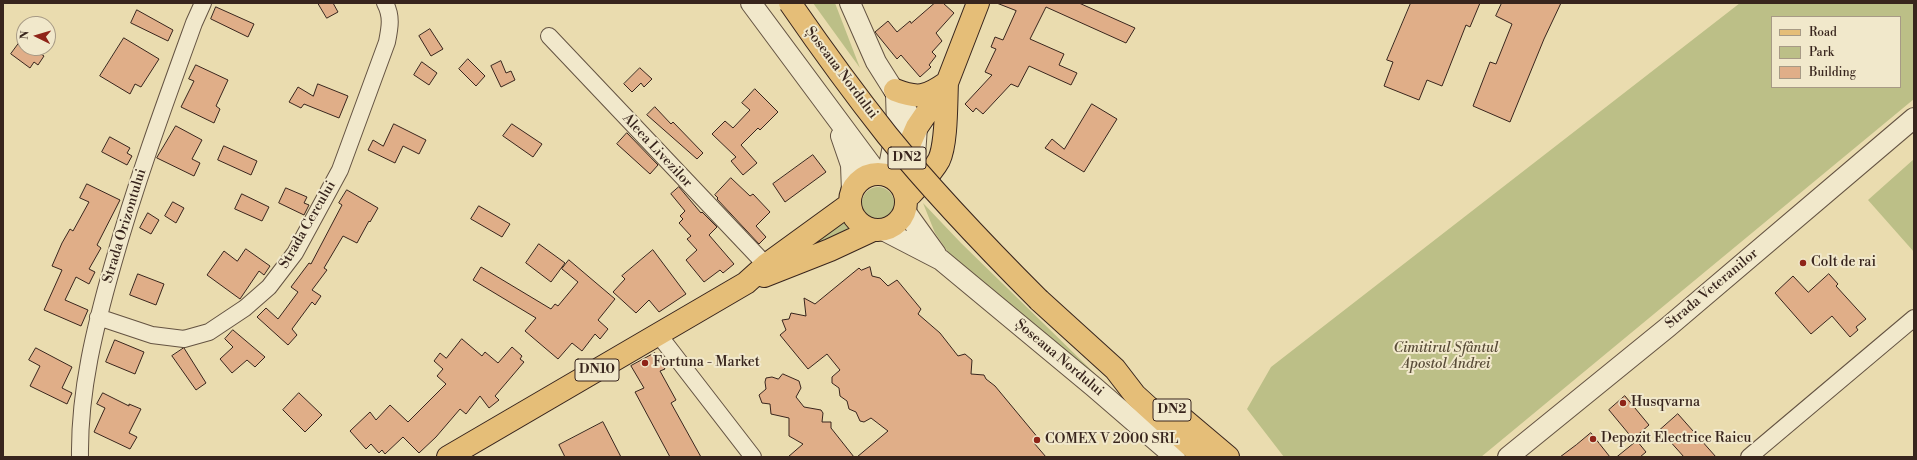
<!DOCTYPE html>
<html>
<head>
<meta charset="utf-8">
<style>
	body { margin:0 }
	#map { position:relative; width:1917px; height:460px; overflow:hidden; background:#eadcaf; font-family:"Libre Bodoni",serif }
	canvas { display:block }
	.frame { position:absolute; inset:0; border:4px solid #38251d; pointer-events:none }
	.legend { position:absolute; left:1771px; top:16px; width:130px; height:72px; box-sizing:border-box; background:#f1e8cb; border:1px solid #a79a85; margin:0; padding:5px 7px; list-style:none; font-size:12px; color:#38251d }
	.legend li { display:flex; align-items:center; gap:8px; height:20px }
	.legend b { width:20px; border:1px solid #a79a85 }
	.north { position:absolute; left:16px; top:16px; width:40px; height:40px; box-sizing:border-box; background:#f1e8cb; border:1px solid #a79a85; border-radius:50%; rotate:275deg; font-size:11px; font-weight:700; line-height:16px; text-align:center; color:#38251d }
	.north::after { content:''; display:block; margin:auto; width:14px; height:18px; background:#8f2418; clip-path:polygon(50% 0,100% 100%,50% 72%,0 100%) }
</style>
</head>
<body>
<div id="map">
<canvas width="1917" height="460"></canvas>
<div class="frame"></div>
<ul class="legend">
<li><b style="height:5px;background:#e5be78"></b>Road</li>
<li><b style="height:11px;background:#bcbf87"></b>Park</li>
<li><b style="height:11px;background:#e0ae88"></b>Building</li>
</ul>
<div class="north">N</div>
</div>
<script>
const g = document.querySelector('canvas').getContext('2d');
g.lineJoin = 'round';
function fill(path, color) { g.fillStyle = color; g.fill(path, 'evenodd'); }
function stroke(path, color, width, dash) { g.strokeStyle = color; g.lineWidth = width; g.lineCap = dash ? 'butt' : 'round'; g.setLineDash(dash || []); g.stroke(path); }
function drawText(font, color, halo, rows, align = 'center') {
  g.font = font + ' "Libre Bodoni",serif'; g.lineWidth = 4; g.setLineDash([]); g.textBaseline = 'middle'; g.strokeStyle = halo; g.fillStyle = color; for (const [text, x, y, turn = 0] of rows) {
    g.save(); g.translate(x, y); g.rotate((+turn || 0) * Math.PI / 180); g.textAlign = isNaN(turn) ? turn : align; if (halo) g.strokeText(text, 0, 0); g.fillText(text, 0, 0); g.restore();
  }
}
const green = new Path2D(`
	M813,3H835L860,68Z
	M1740,3H1914V99L1481,457H1284L1247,409L1271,367ZM1772,17H1900V87H1772Z
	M1914,159V252L1868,200Z
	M862 203a16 16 0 1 1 32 0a16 16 0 1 1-32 0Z
	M923,203L961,243L1126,404L948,252L935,233Z
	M846,221L849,230L778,265Z`);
const building = new Path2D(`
	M318,3H333L338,12L327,18Z
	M935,3H943L954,13L936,33L942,41L932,52L936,56L929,65L931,67L920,77L901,55L897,59L875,32L888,21L897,32L910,21L911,23Z
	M997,3H1079L1135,28L1126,43L1046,7L1030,39L1064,54L1059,65L1077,73L1071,85L1029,66L1018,87L1011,84L983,114L976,108L973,112L965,104L992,75L985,72L996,49L991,47L995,37L1003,40L1016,11Z
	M1411,3H1480L1470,27L1466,25L1442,86L1427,80L1419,100L1384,86L1393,62L1387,60Z
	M1502,3H1561L1544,39L1510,122L1473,106L1490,62L1496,64L1512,24L1496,16Z
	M216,7L254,24L248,37L211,19Z
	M137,10L173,30L168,41L131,23Z
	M430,29L443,49L431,56L419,36Z
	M24,36V48H32L44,56L38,65L34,62L30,68L11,54Z
	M124,38L159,59L141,87L135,84L130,94L100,76Z
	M468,59L485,76L476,86L459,69Z
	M501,61L506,73L511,71L515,80L501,87L491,66Z
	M422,62L437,73L429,85L414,75Z
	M196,65L228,80L216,106L220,109L214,123L181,107L194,81L189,79Z
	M640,68L652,79L644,87L641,83L632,92L624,84Z
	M318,84L348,96L339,118L304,104L301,108L289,102L298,87L313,96Z
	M755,89L778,112L760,130L758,128L741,145L757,163L743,175L731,161L736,157L712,134L725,121L733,128L750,110L742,103Z
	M1092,104L1117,119L1084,172L1045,148L1052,139L1064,149Z
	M655,107L671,124L673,122L703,153L697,159L647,115Z
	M394,124L426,140L419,154L403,146L395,163L368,150L373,140L383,146Z
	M512,124L542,144L533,157L503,136Z
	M176,126L202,140L192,159L200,163L194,176L157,158Z
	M627,133L658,165L650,174L617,144Z
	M110,137L130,148L127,153L132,156L127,165L102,152Z
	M224,146L257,161L251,175L218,160Z
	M813,155L826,172L785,202L773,184Z
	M731,178L750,196L753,194L770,212L756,226L766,237L759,244L717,199L718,198L715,195Z
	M87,184L120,200L97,245L101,248L89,269L95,272L89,284L76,277L65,300L88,310L81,326L44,310L62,270L52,266L62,243L70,229L73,231L89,202L80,198Z
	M679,187L701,213L702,212L717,227L709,235L734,264L723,273L720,270L704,282L686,260L697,250L687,239L691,236L679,223L683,219L680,216L685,211L671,194Z
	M286,188L307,197L304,203L309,205L304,215L279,203Z
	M347,190L378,208L370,222L369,221L357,243L343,236L324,268L327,270L312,290L321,296L315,305L312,302L292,329L297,335L288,345L257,317L266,308L278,319L298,292L291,287L309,263L311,264L342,205L339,203Z
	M242,194L269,207L262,221L235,209Z
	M173,202L184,208L176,223L165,216Z
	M479,206L510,224L502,237L471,219Z
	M148,213L159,220L151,234L140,228Z
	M539,244L565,263L551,282L526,263Z
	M246,249L270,266L264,275L259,271L240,299L207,275L224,251L237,261Z
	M653,250L686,294L659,312L649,300L636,313L613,292L625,279L622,276Z
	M569,260L615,299L598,320L608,329L600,339L595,334L582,351L572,343L558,359L525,331L536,318L473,280L481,267L551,309L555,304L558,306L578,282L562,269Z
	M870,267L872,276L880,278L888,286L897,280L921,309L918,314L940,333L958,356L965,354L972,360L971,374L984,375L986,379L995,386L1039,439L1034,443L1046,457H857L888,431L871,418L864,422L860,421L856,412L849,409L847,401L840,396L839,388L832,383V377L840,370L827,354L808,369L780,335L786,330L782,320L789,319L791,313L806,316L804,298L815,304L859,268L861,270Z
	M138,274L164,284L156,305L130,295Z
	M1829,274L1838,284L1836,286L1866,319L1856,327L1858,330L1850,337L1832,316L1811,334L1775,293L1793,276L1808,292Z
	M233,330L265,357L255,367L247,360L232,373L220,359L233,347L225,339Z
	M462,339L482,356L485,352L498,363L512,347L522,356L520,359L524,362L495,396L499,400L489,408L480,396L466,414L460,409L436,437L419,453L403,437L385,454L382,450L379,453L371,444L366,449L350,431L370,412L376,420L390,405L408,422L446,384L437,376L443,369L434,361L440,353L446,358Z
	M115,340L144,352L135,374L106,362Z
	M36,348L72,367L62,388L72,393L67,404L30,386L40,366L29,360Z
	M184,348L206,383L196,390L172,356Z
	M655,353L665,369L660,371L676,400L671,403L701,457H670L635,392L644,388L631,366Z
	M783,374L799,381L801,388L796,397L804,407L821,410L823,413L822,422H831V428L854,457H788L803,444L789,436V418L771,414L770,404L762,403L759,395L766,389L765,382L766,378L772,377L778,379Z
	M103,393L129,406V404L141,409L129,433L137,437L130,449L94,432L105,408L97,404Z
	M299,393L322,415L305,432L283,410Z
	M1625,396L1649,425L1633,439L1609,410Z
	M1678,414L1716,457H1684L1660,430Z
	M603,422L621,457H565L559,445Z
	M1591,433L1610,457H1560L1576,445Z
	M1637,441L1646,452L1640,457H1617Z`);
const minor = new Path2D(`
	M549,36L766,265
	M98,317L152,335L184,339L209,332L245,308L269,287L295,253L340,170L387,42C390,27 392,16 385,3
	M658,334L753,457
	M80,457C79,391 95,327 113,264C136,182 165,103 194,23L203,3
	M1749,457L1914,318`);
const tertiary = new Path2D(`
	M751,3L878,174
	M850,3L876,62L917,127L915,155L911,170L902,187
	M841,136L851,165L852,191
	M887,176L897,126L896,94
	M905,211L936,254
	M883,230L941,260L1094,387L1175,457
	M1508,457L1668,327L1914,118`);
const primary = new Path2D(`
	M895,90C918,99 926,97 946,83
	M850 202a28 28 0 1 1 56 0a28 28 0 1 1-56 0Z
	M894,179L917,127L947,83L978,3
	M911,194C921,183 932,173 939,160C947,143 946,102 947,83
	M764,276L830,250L873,230
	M1039,300L1115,369L1135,395L1203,457
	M1183,419L1228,457
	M448,457L746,283L766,265L850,204`);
const primaryBridge = new Path2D(`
	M790,3C821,48 853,92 887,135C934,193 986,247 1039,300`);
const markers = [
	[1803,263,4,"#8f2418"],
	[645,363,4,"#8f2418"],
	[1623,403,4,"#8f2418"],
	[1593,439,4,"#8f2418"],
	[1037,440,4,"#8f2418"]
];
const shields = [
	[907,158,38],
	[597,370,44],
	[1172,410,38]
];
const shieldNames = [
	["DN2",907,158],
	["DN10",597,370],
	["DN2",1172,410]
];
const streetNames = [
	["Șoseaua Nordului",841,73,53],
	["Aleea Livezilor",657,151,47],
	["Strada Cercului",308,225,-60],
	["Strada Orizontului",125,226,-73],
	["Strada Veteranilor",1712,289,-40],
	["Șoseaua Nordului",1059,358,40]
];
const poiNames = [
	["Colt de rai",1811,263],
	["Fortuna - Market",653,363],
	["Husqvarna",1631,403],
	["Depozit Electrice Raicu",1601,439],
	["COMEX V 2000 SRL",1045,440]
];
const parkNames = [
	["Cimitirul Sfântul",1446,349],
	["Apostol Andrei",1446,365]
];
fill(green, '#bcbf87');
fill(building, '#e0ae88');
stroke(building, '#38251d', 1);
stroke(minor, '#645342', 18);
stroke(tertiary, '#645342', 22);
stroke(primary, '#38251d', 24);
stroke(minor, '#f1e8cb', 16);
stroke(tertiary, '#f1e8cb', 20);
stroke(primary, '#e5be78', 22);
stroke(primaryBridge, '#38251d', 24, []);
stroke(primaryBridge, '#e5be78', 22);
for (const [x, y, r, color] of markers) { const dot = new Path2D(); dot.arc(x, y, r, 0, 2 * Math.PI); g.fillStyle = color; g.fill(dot); stroke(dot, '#f1e8cb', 1.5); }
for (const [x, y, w] of shields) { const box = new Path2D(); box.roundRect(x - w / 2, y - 11, w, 22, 3); g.fillStyle = '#f1e8cb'; g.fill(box); stroke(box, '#38251d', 1); }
drawText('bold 13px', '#38251d', null, shieldNames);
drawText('14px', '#38251d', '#f1e8cb', streetNames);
drawText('14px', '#38251d', '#f1e8cb', poiNames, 'left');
drawText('italic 14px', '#594c38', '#f1e8cb', parkNames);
</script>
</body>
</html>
